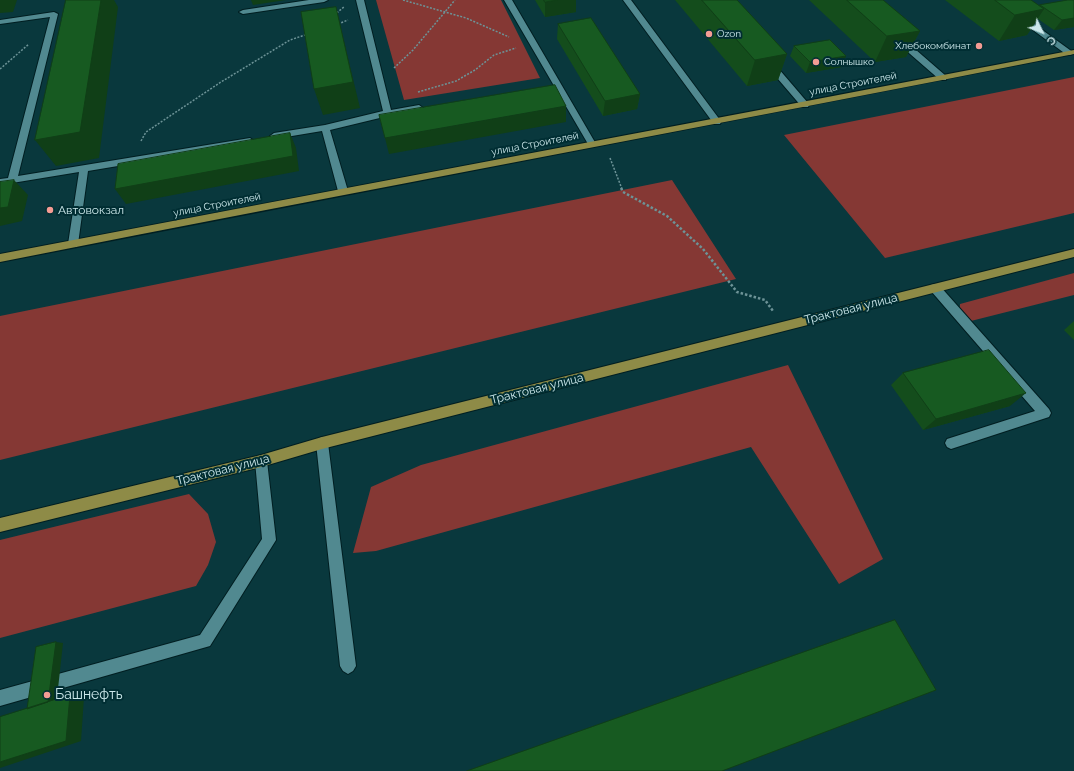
<!DOCTYPE html>
<html>
<head>
<meta charset="utf-8">
<style>
	body { margin:0 }
	#map { position:relative; width:1074px; height:771px; overflow:hidden; background:#09383d; font-family:Raleway,sans-serif }
	canvas { display:block }
	.north { position:absolute; left:1022px; top:12px; width:40px; height:40px; -webkit-text-stroke:3px #002e33; paint-order:stroke; rotate:133deg; font-size:11px; font-weight:700; line-height:16px; text-align:center; color:#cce8eb }
	.north::after { content:''; display:block; margin:auto; width:14px; height:18px; background:#cce8eb; clip-path:polygon(50% 0,100% 100%,50% 72%,0 100%) }
</style>
</head>
<body>
<div id="map">
<canvas width="1074" height="771"></canvas>
<div class="north">С</div>
</div>
<script>
const g = document.querySelector('canvas').getContext('2d');
g.lineJoin = 'round';
function fill(path, color) { g.fillStyle = color; g.fill(path, 'evenodd'); }
function stroke(path, color, width, dash) { g.strokeStyle = color; g.lineWidth = width; g.lineCap = dash ? 'butt' : 'round'; g.setLineDash(dash || []); g.stroke(path); }
function drawText(font, color, halo, rows, align = 'center') {
  g.font = font + ' Raleway,sans-serif'; g.lineWidth = 4; g.setLineDash([]); g.textBaseline = 'middle'; g.strokeStyle = halo; g.fillStyle = color; for (const [text, x, y, turn = 0] of rows) {
    g.save(); g.translate(x, y); g.rotate((+turn || 0) * Math.PI / 180); g.textAlign = isNaN(turn) ? turn : align; if (halo) g.strokeText(text, 0, 0); g.fillText(text, 0, 0); g.restore();
  }
}
const green = new Path2D(`
	M376,0H501L540,78L404,100Z
	M1074,77V213L885,258L784,135Z
	M672,180L736,279L0,460V316Z
	M1074,273V295L959,324L960,304Z
	M788,365L883,559L839,584L751,447L376,551L353,553L371,487L421,465Z
	M189,494L208,514L216,542L208,565L196,586L0,638V540Z`);
const pathFar1 = new Path2D(`
	M403,0L466,18L509,37
	M334,15L344,7
	M338,24L348,20
	M394,68L413,50L455,0
	M0,69L29,44
	M418,92L456,81L475,70L494,55L516,48
	M141,141L146,132L221,82L290,40L308,34
	M610,158L622,189`);
const path = new Path2D(`
	M621,188L623,192L667,216L703,249L737,292L765,300L773,311`);
const minor = new Path2D(`
	M309,0H328L324,2L243,14L239,12L243,10Z
	M356,0H364L391,110L419,105L423,108L419,111L388,116L330,130L348,191L343,194L338,191L322,131L274,139L270,136L274,133L325,125L383,111Z
	M504,0H512L596,144L595,146L592,147L588,144Z
	M623,0H631L720,120L721,122L720,124H714Z
	M992,0H1001L1074,53L1070,55H1067Z
	M54,12L58,14L18,176L250,138L254,141L250,144L88,171L78,244L77,247H69L68,244L79,172L0,185V179L8,178L50,17L0,24V20Z
	M894,36H900L946,76V80H940L894,40Z
	M766,61H772L808,103L809,105L808,107H802L766,65Z
	M935,284L939,285L1049,409L1051,413L1049,417L951,449L947,447L945,443L947,439L1035,411L931,291L930,288L931,285Z
	M322,437L326,439L328,443L356,666L353,671L348,674L343,671L340,666L316,443L318,439Z
	M261,455L266,457L267,461L276,540L210,646L0,706V690L200,635L262,539L255,461L256,457Z`);
const major = new Path2D(`
	M1074,50V54C716,125 358,191 0,262V254C358,185 716,119 1074,50Z
	M1074,249V257L322,449L261,467L0,532V518L261,455L322,437Z`);
const wall = new Path2D(`
	M535,0H576V12L545,17Z
	M675,0H737L787,54L778,80L747,86Z
	M809,0H883L920,31L906,57L875,62Z
	M945,0H1031L1039,6L1040,5L1074,27L1054,30L1038,19L1027,35L999,41Z
	M558,24L640,94L637,109L603,116L557,39Z
	M794,46L842,67L806,73L790,56Z
	M1074,321V340L1064,330Z
	M903,373L1010,406L923,430L891,385Z`);
const shadedWall = new Path2D(`
	M0,0H17L13,12L0,13Z
	M101,0H114L118,7L99,158L56,166L35,140Z
	M251,0H286L253,5Z
	M558,0H576V12L545,17V2Z
	M336,7L342,33L360,108L323,115L314,89Z
	M1044,9L1027,35L999,41L1015,15Z
	M1074,18V27L1054,30L1062,20Z
	M920,31L906,57L875,62L887,36Z
	M787,54L778,80L747,86L755,60Z
	M846,56L842,67L806,73L810,62Z
	M640,94L637,109L603,116L605,101Z
	M566,106V122L389,154L385,138Z
	M290,133L296,148L299,171L126,204L115,189Z
	M14,180L28,195L22,221L0,226V208Z
	M1026,393L1010,406L923,430L936,419Z
	M56,642L63,643L56,707L27,712Z
	M70,695L84,697L81,741L0,768V762Z`);
const building = new Path2D(`
	M66,0H101L80,132L35,140Z
	M544,0H558L545,2Z
	M702,0H737L787,54L755,60Z
	M847,0H883L920,31L887,36Z
	M995,0H1031L1044,9L1015,15Z
	M1068,0H1074V18L1062,20L1040,5Z
	M336,7L353,82L314,89L301,12Z
	M591,18L640,94L605,101L558,24Z
	M830,40L846,56L810,62L794,46Z
	M555,85L566,106L385,138L379,115Z
	M290,133L293,156L115,189L118,164Z
	M14,180L8,207L0,208V182Z
	M989,350L1026,393L936,419L903,373Z
	M895,620L936,690L722,771H467Z
	M56,642L48,702L27,709L36,647Z
	M70,695L66,741L0,762V717Z`);
const markers = [
	[709,34,4,"#f59c94"],
	[979,46,4,"#f59c94"],
	[816,62,4,"#f59c94"],
	[50,210,4,"#f59c94"],
	[47,695,4,"#f59c94"]
];
const farPoinames = [
	["Ozon",717,34],
	["Хлебокомбинат",971,46,"right"],
	["Солнышко",824,62]
];
const farStreetnames = [
	["улица Строителей",853,84,-11],
	["улица Строителей",535,144,-11],
	["улица Строителей",217,205,-11]
];
const poiNames = [
	["Автовокзал",58,210]
];
const streetNames = [
	["Трактовая улица",851,309,-14],
	["Трактовая улица",537,389,-14],
	["Трактовая улица",223,470,-14]
];
const nearPoinames = [
	["Башнефть",55,695]
];
fill(green, '#853834');
stroke(minor, '#001e21', 2);
stroke(major, '#001e21', 2);
stroke(pathFar1, '#6d9397', 1.5, [2, 1.5]);
stroke(path, '#6d9397', 2.5, [2.5, 2]);
fill(minor, '#518990');
fill(major, '#8e8b47');
fill(wall, '#144d1c');
fill(shadedWall, '#103f17');
fill(building, '#175a21');
stroke(building, '#103f17', 1);
for (const [x, y, r, color] of markers) { const dot = new Path2D(); dot.arc(x, y, r, 0, 2 * Math.PI); g.fillStyle = color; g.fill(dot); stroke(dot, '#002e33', 1.5); }
drawText('10px', '#cce8eb', '#002e33', farPoinames, 'left');
drawText('10px', '#cce8eb', '#002e33', farStreetnames);
drawText('12px', '#cce8eb', '#002e33', poiNames, 'left');
drawText('12px', '#cce8eb', '#002e33', streetNames);
drawText('14px', '#cce8eb', '#002e33', nearPoinames, 'left');
</script>
</body>
</html>
